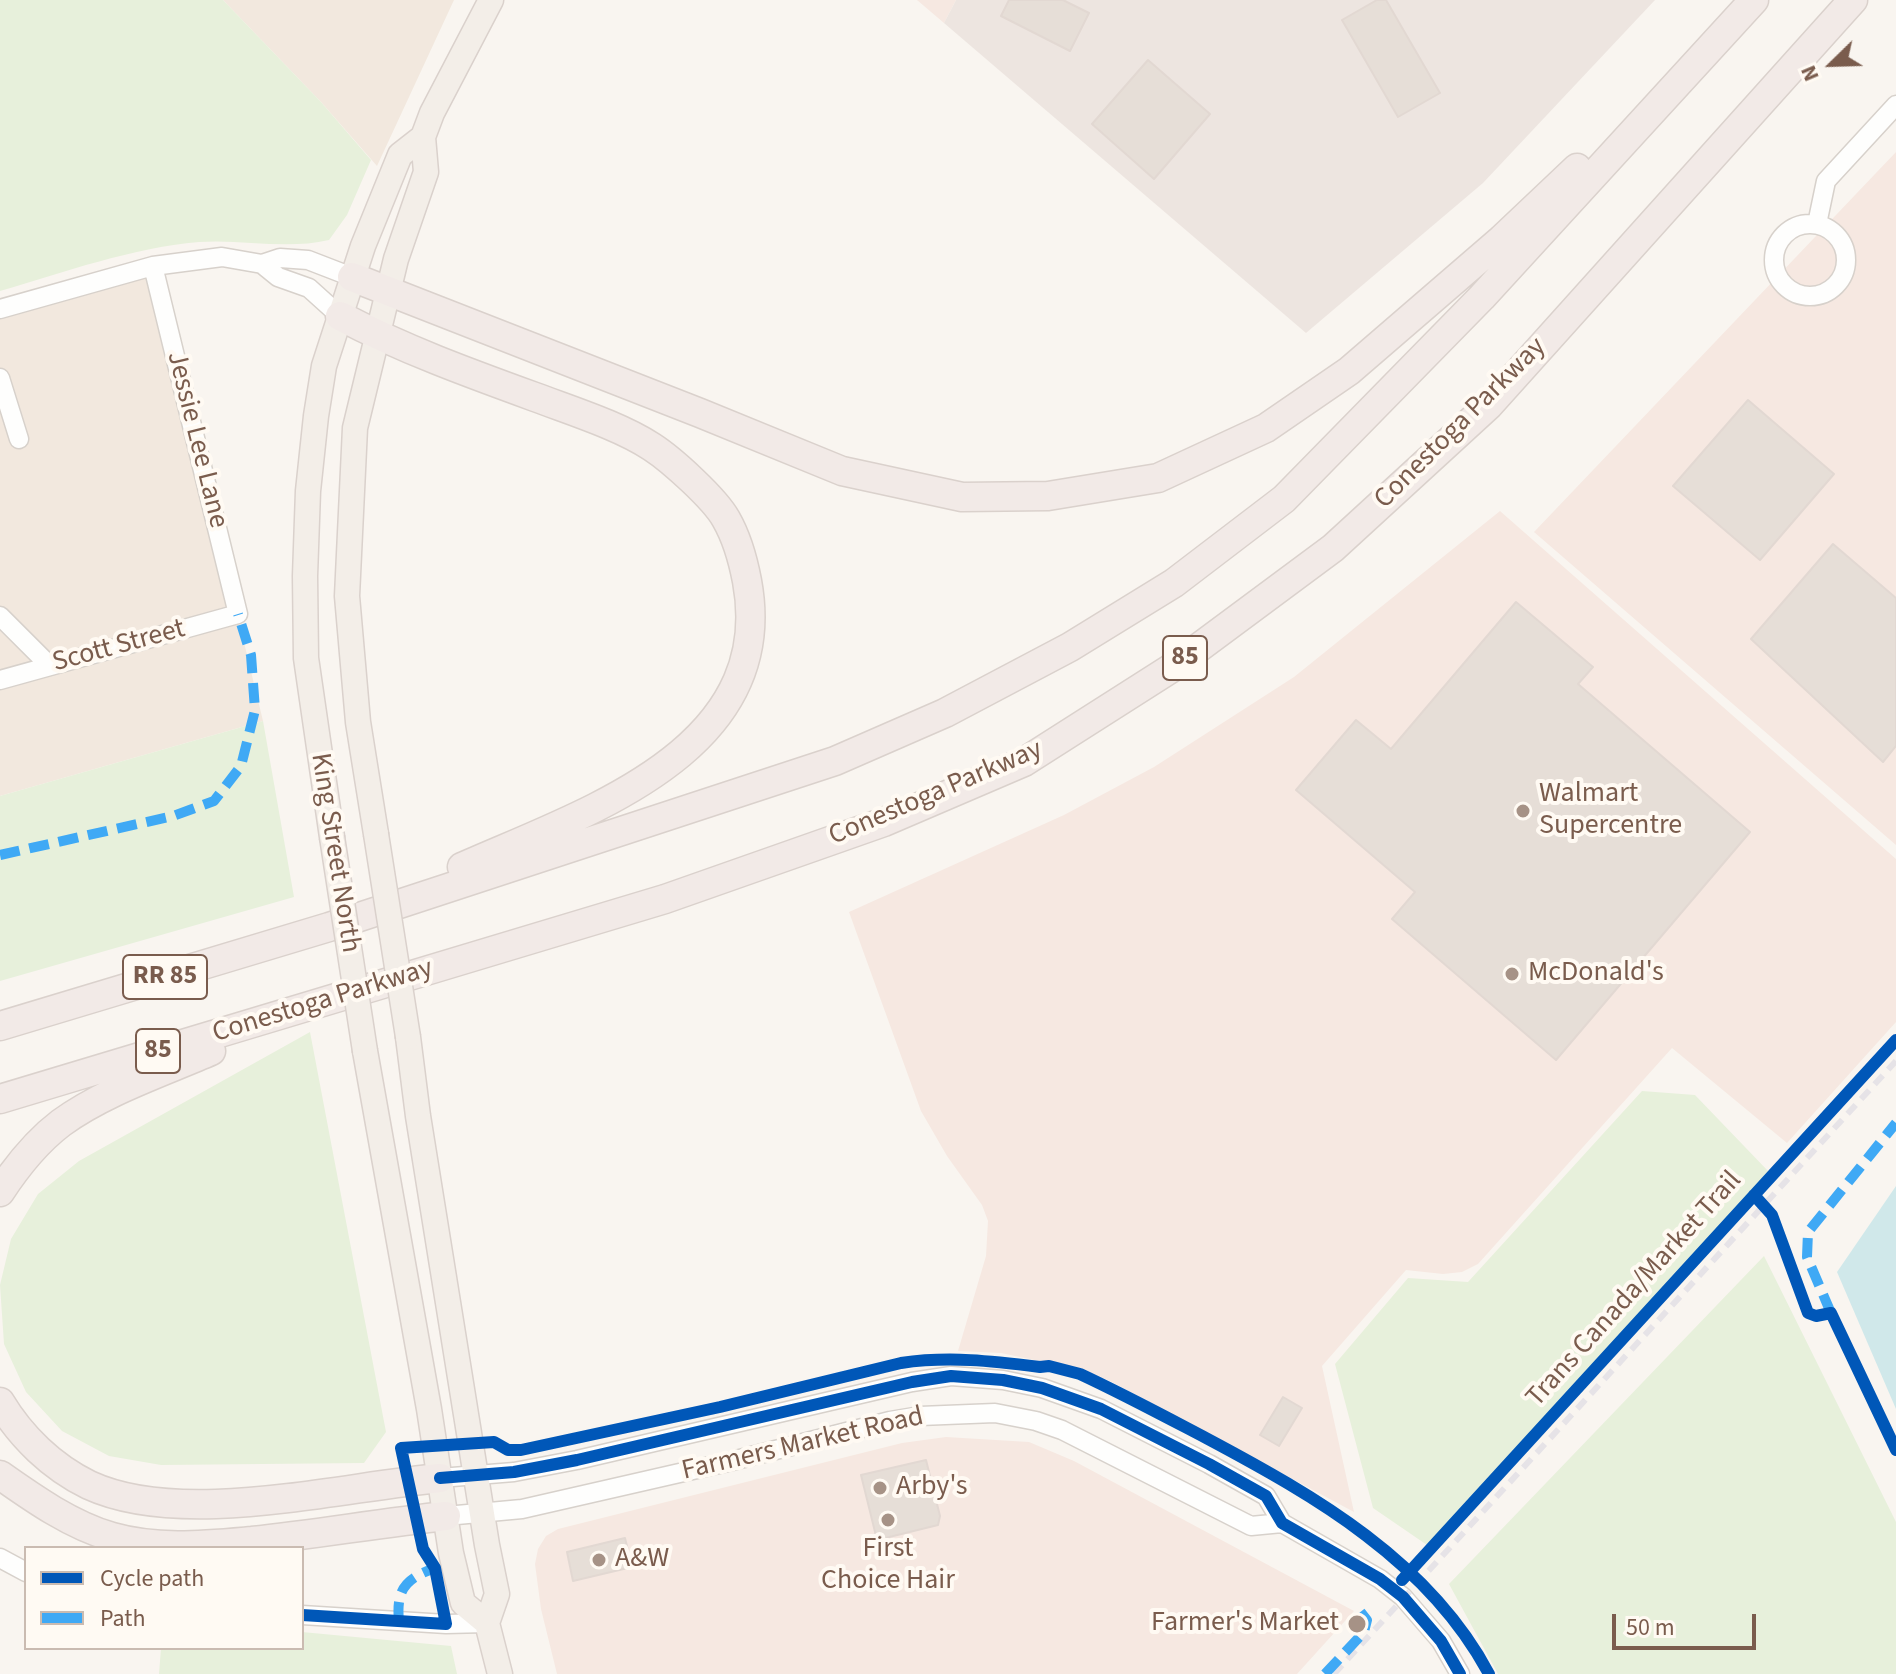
<!DOCTYPE html>
<html>
<head>
<meta charset="utf-8">
<style>
	body { margin:0 }
	#map { position:relative; width:1896px; height:1674px; overflow:hidden; background:#f9f5f0; font-family:"Source Sans 3",sans-serif }
	canvas { display:block }
	.legend { position:absolute; left:24px; top:1546px; width:280px; height:104px; box-sizing:border-box; background:#fffaf3; border:2px solid #cabbb1; margin:0; padding:10px 14px; list-style:none; font-size:24px; color:#7a5c4d }
	.legend li { display:flex; align-items:center; gap:16px; height:40px }
	.legend b { width:40px; border:2px solid #cabbb1 }
	.north { position:absolute; left:1792px; top:24px; width:80px; height:80px; -webkit-text-stroke:6px #fffaf3; paint-order:stroke; rotate:247deg; font-size:22px; font-weight:700; line-height:32px; text-align:center; color:#7a5c4d }
	.north::after { content:''; display:block; margin:auto; width:28px; height:36px; background:#7a5c4d; clip-path:polygon(50% 0,100% 100%,50% 72%,0 100%) }
	.scale { position:absolute; left:1612px; top:1614px; width:144px; height:36px; box-sizing:border-box; border:4px solid #7a5c4d; border-top:0; padding-left:10px; font-size:24px; line-height:28px; white-space:nowrap; color:#7a5c4d; -webkit-text-stroke:6px #fffaf3; paint-order:stroke }
</style>
</head>
<body>
<div id="map">
<canvas width="1896" height="1674"></canvas>
<ul class="legend">
<li><b style="height:10px;background:#0057b8"></b>Cycle path</li>
<li><b style="height:10px;background:#3fa9f5"></b>Path</li>
</ul>
<div class="north">N</div>
<div class="scale">50 m</div>
</div>
<script>
const g = document.querySelector('canvas').getContext('2d');
g.lineJoin = 'round';
function fill(path, color) { g.fillStyle = color; g.fill(path, 'evenodd'); }
function stroke(path, color, width, dash) { g.strokeStyle = color; g.lineWidth = width; g.lineCap = dash ? 'butt' : 'round'; g.setLineDash(dash || []); g.stroke(path); }
function drawText(font, color, halo, rows, align = 'center') {
  g.font = font + ' "Source Sans 3",sans-serif'; g.lineWidth = 8; g.setLineDash([]); g.textBaseline = 'middle'; g.strokeStyle = halo; g.fillStyle = color; for (const [text, x, y, turn = 0] of rows) {
    g.save(); g.translate(x, y); g.rotate((+turn || 0) * Math.PI / 180); g.textAlign = isNaN(turn) ? turn : align; if (halo) g.strokeText(text, 0, 0); g.fillText(text, 0, 0); g.restore();
  }
}
const residential = new Path2D(`
	M223,0H454L377,166L321,102Z
	M153,266L263,721L0,796V310Z`);
const commercial = new Path2D(`
	M917,0H956L944,23Z
	M1896,152V845L1534,532Z
	M1500,511L1896,859V1022L1787,1143L1672,1048L1478,1264L1462,1272L1443,1274L1406,1270L1322,1366L1354,1512L1110,1381L1082,1370L1001,1353L958,1351L986,1256L988,1221L982,1205L947,1156L921,1111L849,912L1064,815L1154,767L1294,677Z
	M946,1437L1029,1442L1074,1461L1354,1611L1297,1674H557L541,1609L535,1564L538,1549L546,1536L558,1529L902,1443Z`);
const industrial = new Path2D(`
	M956,0H1655L1483,183L1306,333L944,23Z`);
const green = new Path2D(`
	M0,0H223L321,102L371,160L347,215L329,240C286,250 243,239 199,242C131,248 65,272 0,291Z
	M263,721L294,897L0,981V796Z
	M310,1032L386,1432L364,1463L161,1465L109,1456L62,1431L26,1392L4,1344L0,1285L11,1239L38,1194L79,1161Z
	M1642,1091L1695,1095L1769,1172L1427,1545L1373,1508L1335,1364L1408,1278L1468,1282Z
	M1764,1256L1896,1522V1674H1498L1449,1584Z
	M302,1632L451,1646L457,1674H159L161,1648H302Z`);
const water = new Path2D(`
	M1896,1186V1409L1837,1272Z`);
const building = new Path2D(`
	M1009,0H1063L1089,13L1070,51L1001,16Z
	M1377,0H1386L1440,93L1398,117L1342,20Z
	M1148,60L1210,114L1154,179L1092,124Z
	M1748,400L1834,474L1760,560L1673,486Z
	M1833,544L1896,598V746L1883,762L1751,639Z
	M1516,602L1593,667L1578,684L1750,832L1556,1060L1392,919L1415,892L1296,790L1356,720L1391,749Z
	M1283,1397L1302,1408L1279,1446L1260,1435Z
	M926,1460L940,1516L938,1525L877,1540L861,1475Z
	M625,1538L632,1567L573,1581L567,1552Z`);
const minor = new Path2D(`
	M1774 260a36 36 0 1 1 72 0a36 36 0 1 1-72 0Z
	M1817,224L1826,181L1896,105
	M262,264L278,277L309,288L340,316
	M0,309L153,266L222,257L262,264L280,258L308,260L352,277
	M0,378L19,439
	M0,616L50,666
	M0,680L238,614L153,266
	M440,1478L514,1472L577,1460L912,1382L951,1376L1003,1380L1042,1388L1101,1409L1209,1464L1266,1496L1282,1523L1380,1579L1403,1597L1441,1641L1460,1674
	M446,1516L522,1509L732,1461L890,1421L920,1416L995,1413L1036,1421L1062,1430L1251,1526L1282,1523
	M0,1558L26,1572
	M302,1615L446,1624L487,1623`);
const major = new Path2D(`
	M376,834L358,722L347,596L355,428L396,259L426,172L423,137L432,113L491,0
	M332,837L306,658L305,576L308,491L316,416L324,366L363,246L400,155L423,137
	M408,1037L418,1116L487,1545L497,1594L487,1623L500,1674
	M365,1051L429,1409L451,1553L463,1603L487,1623`);
const highway = new Path2D(`
	M352,277L700,413L842,471L962,497L1048,496L1158,478L1266,428L1349,371L1502,239L1577,168
	M340,316C403,349 469,373 535,397C572,411 620,426 652,447C672,460 715,499 726,519C737,538 743,560 747,581C779,752 583,813 462,867
	M0,1026L329,927L835,761L945,713L1070,647L1174,583L1284,499L1482,297L1754,0
	M0,1099L665,899L884,822L1024,762L1170,669L1333,548L1489,405L1853,0
	M0,1192C17,1166 36,1142 61,1123C103,1092 163,1072 211,1051
	M0,1402C21,1437 52,1467 89,1485C182,1528 339,1487 440,1478
	M0,1475C34,1499 71,1525 112,1537C157,1550 205,1545 252,1541C317,1534 381,1523 446,1516`);
const rail = new Path2D(`
	M1334,1674L1896,1061`);
const majorBridge = new Path2D(`
	M376,834L408,1037
	M332,837L365,1051`);
const quiet = new Path2D(`
	M0,855L173,816L214,801L241,766L255,710L251,655L238,614
	M1831,1313L1807,1257L1808,1232L1896,1123
	M399,1622C396,1589 405,1579 435,1568
	M1325,1674L1364,1632L1367,1620L1355,1605`);
const cycleway = new Path2D(`
	M1754,1195L1772,1215L1808,1313L1816,1316L1831,1313L1896,1450
	M440,1478L514,1472L577,1460L912,1382L951,1376L1003,1380L1042,1388L1101,1409L1209,1464L1266,1496L1282,1523L1380,1579L1403,1597L1441,1641L1460,1674
	M1402,1580L1896,1040
	M302,1615L446,1624L435,1568L423,1549L401,1448L494,1442L508,1450H521L720,1407L901,1363C949,1356 992,1361 1040,1367L1049,1366L1080,1374C1123,1394 1164,1416 1206,1438C1315,1496 1429,1561 1489,1674`);
const markers = [
	[1523,811,8,"#a69286"],
	[1512,974,8,"#a69286"],
	[880,1488,8,"#a69286"],
	[888,1520,8,"#a69286"],
	[599,1560,8,"#a69286"],
	[1357,1624,10,"#a69286"]
];
const shields = [
	[1185,658,44],
	[165,977,84],
	[158,1051,44]
];
const shieldNames = [
	["85",1185,658],
	["RR 85",165,977],
	["85",158,1051]
];
const streetNames = [
	["Conestoga Parkway",1461,424,-45],
	["Jessie Lee Lane",196,440,76],
	["Scott Street",119,647,-15],
	["Conestoga Parkway",936,794,-23],
	["King Street North",334,853,81],
	["Conestoga Parkway",323,1002,-17],
	["Trans Canada/Market Trail",1635,1290,-48],
	["Farmers Market Road",803,1445,-13]
];
const poiNames = [
	["Walmart",1539,795],
	["Supercentre",1539,827],
	["McDonald's",1528,974],
	["Arby's",896,1488],
	["First",888,1550,"center"],
	["Choice Hair",888,1582,"center"],
	["A&W",615,1560],
	["Farmer's Market",1339,1624,"right"]
];
fill(residential, '#f2e8de');
fill(commercial, '#f6e8e1');
fill(industrial, '#ede5e0');
fill(green, '#e7f0db');
fill(water, '#d0e8ea');
fill(building, '#e6ded7');
stroke(building, '#e2d8d2', 2);
stroke(minor, '#d7d1cb', 21);
stroke(major, '#dad1cc', 27);
stroke(highway, '#dad1cc', 31);
stroke(minor, '#fefefd', 18);
stroke(major, '#f3eee8', 24);
stroke(highway, '#f2eae7', 28);
stroke(rail, '#e6e3e7', 6, [12, 8]);
stroke(majorBridge, '#dad1cc', 27, []);
stroke(majorBridge, '#f3eee8', 24);
stroke(quiet, '#3fa9f5', 10, [20, 10]);
stroke(cycleway, '#0057b8', 12);
for (const [x, y, r, color] of markers) { const dot = new Path2D(); dot.arc(x, y, r, 0, 2 * Math.PI); g.fillStyle = color; g.fill(dot); stroke(dot, '#fffaf3', 3); }
for (const [x, y, w] of shields) { const box = new Path2D(); box.roundRect(x - w / 2, y - 22, w, 44, 6); g.fillStyle = '#fffaf3'; g.fill(box); stroke(box, '#7a5c4d', 2); }
drawText('bold 26px', '#7a5c4d', null, shieldNames);
drawText('28px', '#7a5c4d', '#fffaf3', streetNames);
drawText('28px', '#7a5c4d', '#fffaf3', poiNames, 'left');
</script>
</body>
</html>
